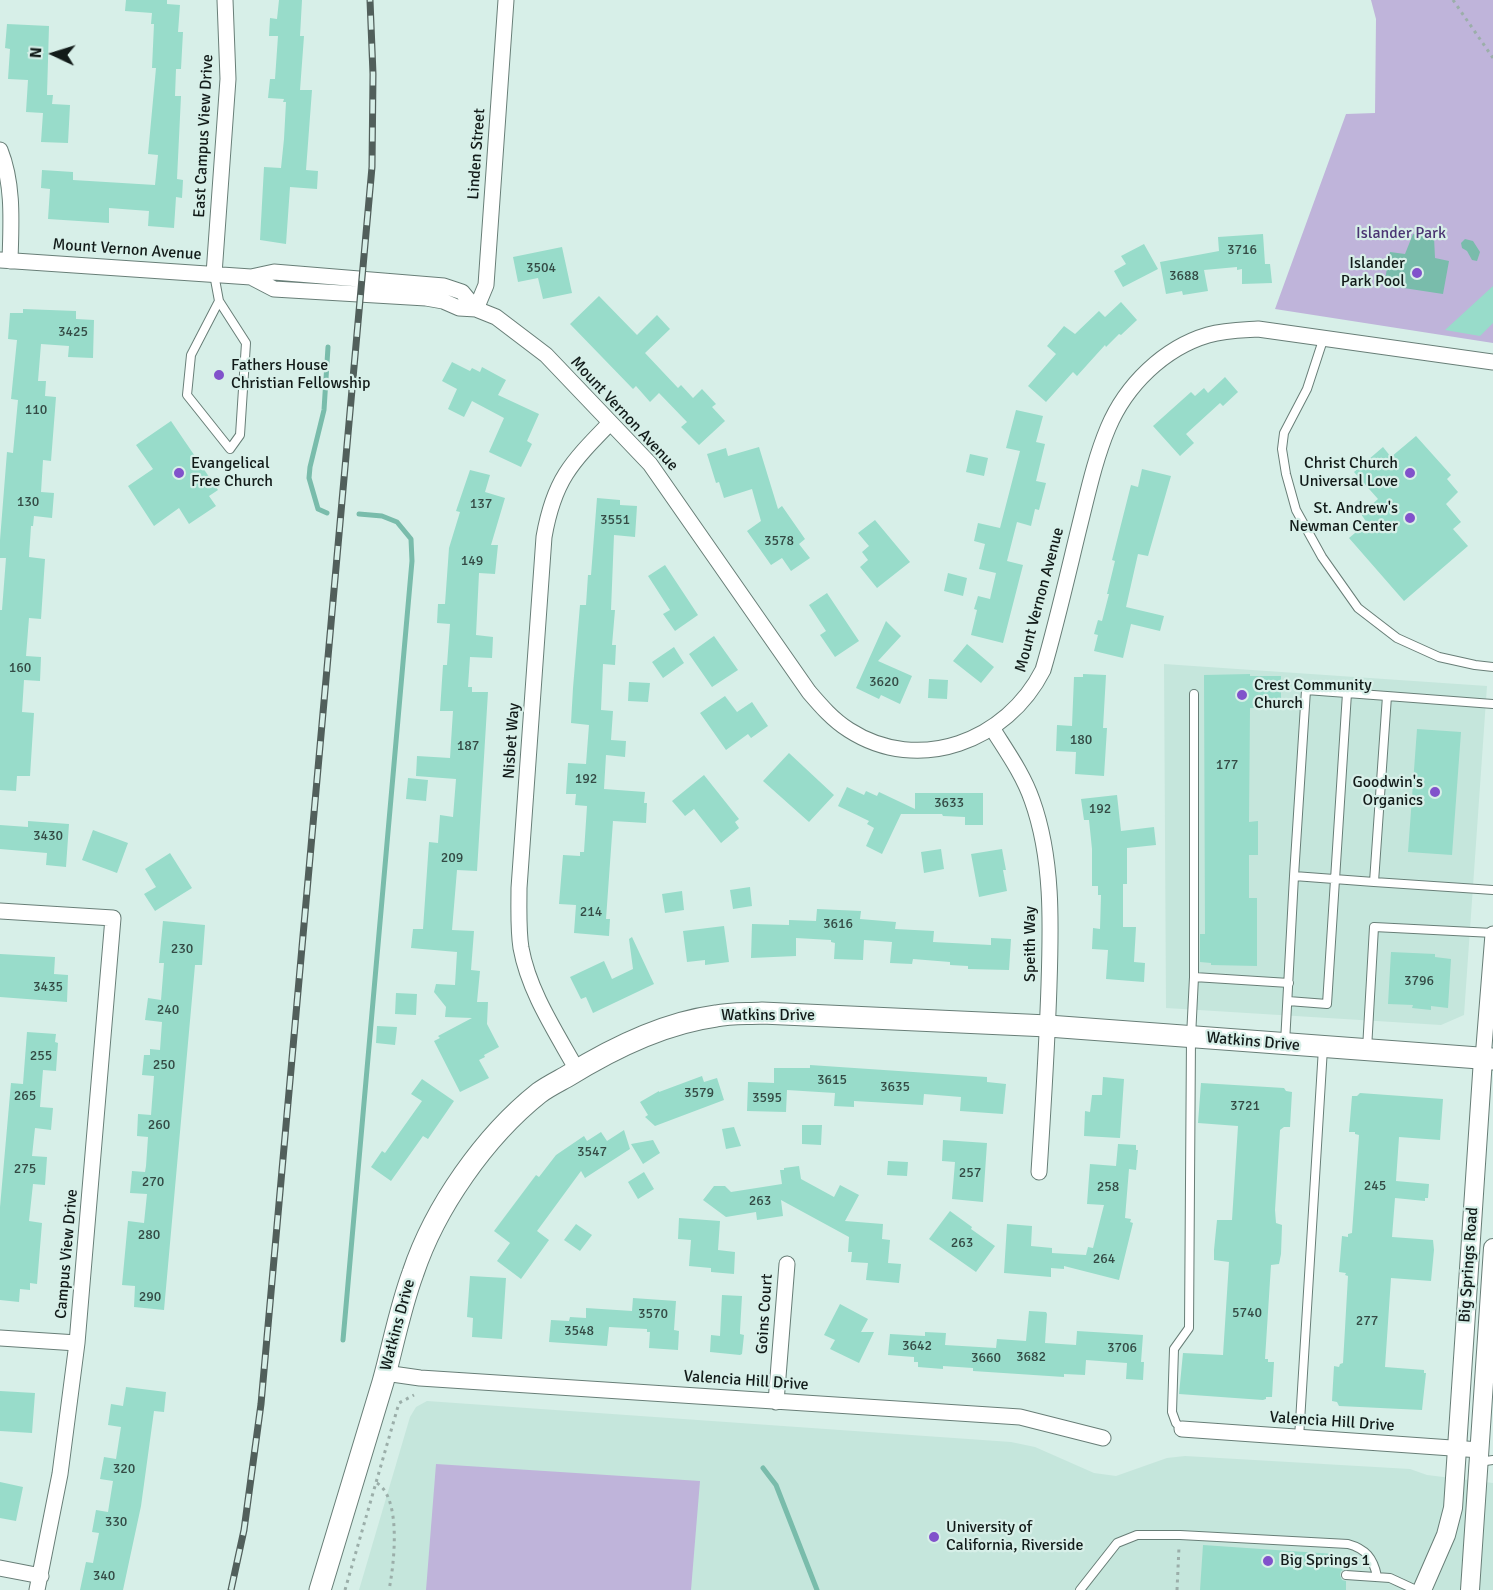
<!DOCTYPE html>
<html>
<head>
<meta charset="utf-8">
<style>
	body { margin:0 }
	#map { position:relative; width:1493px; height:1590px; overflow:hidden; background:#d7efe8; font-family:Signika,sans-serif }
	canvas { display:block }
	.north { position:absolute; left:24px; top:24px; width:60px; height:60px; -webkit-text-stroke:4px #d7efe8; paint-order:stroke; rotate:274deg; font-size:16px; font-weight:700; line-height:24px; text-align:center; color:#121b19 }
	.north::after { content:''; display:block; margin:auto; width:21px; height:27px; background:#121b19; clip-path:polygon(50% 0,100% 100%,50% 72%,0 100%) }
</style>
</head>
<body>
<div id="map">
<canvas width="1493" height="1590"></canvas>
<div class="north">N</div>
</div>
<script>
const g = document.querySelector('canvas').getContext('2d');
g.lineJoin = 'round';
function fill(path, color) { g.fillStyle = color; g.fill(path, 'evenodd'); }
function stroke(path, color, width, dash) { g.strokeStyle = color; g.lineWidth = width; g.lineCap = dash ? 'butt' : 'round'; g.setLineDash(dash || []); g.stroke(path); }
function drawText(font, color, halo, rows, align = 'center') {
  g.font = font + ' Signika,sans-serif'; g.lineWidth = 4.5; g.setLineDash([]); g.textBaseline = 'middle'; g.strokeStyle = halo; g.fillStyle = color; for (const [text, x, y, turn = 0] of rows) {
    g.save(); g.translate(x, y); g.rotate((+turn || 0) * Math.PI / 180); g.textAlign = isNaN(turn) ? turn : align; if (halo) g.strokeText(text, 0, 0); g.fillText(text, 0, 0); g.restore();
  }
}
const built = new Path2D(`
	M1164,664L1487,686L1464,1015L1441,1025L1166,1008Z
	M427,1401L1011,1442L1035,1447L1094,1473L1116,1476L1167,1458L1185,1456L1410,1469L1427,1475L1493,1483V1590H359L410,1417L416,1407Z`);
const green = new Path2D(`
	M1371,0H1493V343L1275,309L1346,114L1375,113L1376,19Z
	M436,1464L700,1481L691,1590H426Z`);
const water = new Path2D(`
	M1413,234L1434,237L1435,258L1449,261L1443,294L1384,285L1390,252L1405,254Z
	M1465,239L1473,241L1480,252L1477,261L1472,260L1467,251L1462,248L1461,243Z`);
const stream = new Path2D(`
	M327,513L318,509L309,478L310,467L324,410L328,347
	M343,1340L412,561L411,539L397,522L382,516L359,514
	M763,1468L776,1485L817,1590`);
const building = new Path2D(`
	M126,0H167V4L180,5L178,32H183L181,69H176L175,96H181L177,179L183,180L182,198L176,197L174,228L148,226L149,211L109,208V223L48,219L50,189L41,188L42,170L73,172V180L155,185L158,155L148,154L156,68H152L154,24H151L152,13L125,11Z
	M279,0H302L300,36H304L300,90H312L306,170L318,171L317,189L290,187L286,244L260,240L264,167L281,168L284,139L286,102H283L284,99L268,98L270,79H275L278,36H269L270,18L277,19Z
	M7,24L49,26L47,95H53L52,104L70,105L68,143L41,142L43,113L26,112L28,80L8,79L10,49L5,48Z
	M1263,234L1265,264H1270L1272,283L1242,284V269L1237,270V267L1204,270L1208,291L1183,295L1182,291L1166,294L1160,262L1219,251L1218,237Z
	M1144,244L1158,269L1123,287L1114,271L1126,264L1121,256Z
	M562,247L572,293L543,299L538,278L518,282L513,257Z
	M1493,286V323L1480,336L1445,330Z
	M599,296L637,335L657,315L670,329L645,353L678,388L681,385L693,398L702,389L716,404L712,407L725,421L699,445L681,427L687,422L659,393L650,402L636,386L633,389L570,324Z
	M1121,302L1137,320L1121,335L1119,334L1106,347L1105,345L1077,376L1073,372L1046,402L1028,386L1056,354L1047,346L1064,326L1075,334L1099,311L1105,317Z
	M23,309L76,311V319L94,320L93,358L68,357L69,346L41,344L38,381H46L45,396L56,397L51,461L43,460L41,492L54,493L52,518L34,516L33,526H31L29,557L45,559L41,619L29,618L26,656L41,657L40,681L24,680L22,712L34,713L30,776H17L16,791L0,790V610H2L6,558H0V540L7,452L13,453L18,400L11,399L17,340L8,339L10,313H23Z
	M452,362L470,371L472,368L480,372L482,367L506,380L498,395L539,414L527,441L532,444L521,467L489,452L504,418L472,401L464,417L448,409L457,389L442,381Z
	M1225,377L1238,392L1223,406L1220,403L1186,434L1194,443L1180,456L1153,426L1191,392L1195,396L1204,388L1208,393Z
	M1016,410L1043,416L1036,442L1045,444L1036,481L1046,483L1039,510L1035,509L1031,526L1017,522L1007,561L1023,565L1003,643L971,635L977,610L974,609L978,596L990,599L996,573L979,569L985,544L974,541L978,523L1000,528L1020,451L1006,448Z
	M171,421L218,490L209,496L216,506L189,524L179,508L154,526L128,486L153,469L136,445Z
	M1416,436L1451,475L1447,479L1458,492L1446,504L1461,522L1453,529L1468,546L1404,601L1349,538L1367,523L1361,514L1378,499L1354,472L1383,447L1391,457Z
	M759,447L778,509L782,506L805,539L799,544L810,558L791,571L782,558L771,565L747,531L761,521L752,489L724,498L719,482L716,483L707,454L726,448L728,456Z
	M970,454L988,458L984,476L966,472Z
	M1142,469L1171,476L1148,556L1138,554L1126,607L1164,616L1160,631L1131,624L1123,658L1094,651L1098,635L1094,634L1098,620L1102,621L1109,594H1107L1115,561L1112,560L1131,485L1138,487Z
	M470,470L490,475L485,492L505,498L491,545H498L495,574L479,573L476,635L493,637L492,658L470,657L468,687H472V692H488L477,871L457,870L452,930L474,931L471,970L480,971L477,1002H488L487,1024L499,1047L484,1055L485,1057L479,1060L489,1078L460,1092L434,1041L440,1038L438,1036L472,1018L445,1017L446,1007L434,992L436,984L455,985L457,952L411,948L413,929H423L429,842L438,843L440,815L453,817L456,779L416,776L417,756L450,758L453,711H440L443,665H447L450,624L437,623L438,604H445L449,548L460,512L456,511Z
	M597,498L620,500V505L637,506L635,537L614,535L611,610H615L612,645H616L615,665L603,664L601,710L613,711L611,740L626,741L625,757L606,755L604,789L645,792L644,803H647L646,823L613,821L606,919H610L609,936L574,933L576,905L559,904L563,855L580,856V852H584L587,806L575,805L576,794H566L568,763L586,764L589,725L571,723L573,688L580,605H586L588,575H591Z
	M875,520L910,562L877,588L860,567L868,560L862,552L869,546L858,533Z
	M665,565L698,615L675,631L663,614L670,610L648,576Z
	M948,573L967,578L963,596L944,591Z
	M827,593L859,641L835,657L820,635L826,631L809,605Z
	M886,621L901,636L878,661L912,676L900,704L881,695L879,699L856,688Z
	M714,636L738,670L712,687L689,654Z
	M967,644L994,667L981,683L953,661Z
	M674,647L684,663L663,678L652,662Z
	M1083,674L1106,675L1103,728H1107L1104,776L1075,774L1076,752L1056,751L1057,725L1072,726L1074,677H1083Z
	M1250,674V676H1281V708H1250L1249,822L1258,821V855H1249V898H1257V966L1211,965V963L1200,962V934H1205L1204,675Z
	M929,679L948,680L947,699L928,698Z
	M629,682L650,683L648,702L628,701Z
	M725,696L737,712L752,702L768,726L751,738L748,734L726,750L700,713Z
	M1417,729L1461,732L1452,855L1408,852Z
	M789,753L834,795L809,822L763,781Z
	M704,775L739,819L735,822L739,828L721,843L694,809L685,816L672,801Z
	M408,778L428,780L426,801L406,799Z
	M847,787L864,795L866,791L877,796L879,792L915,809V793H983V825H965V817L943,816L942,814H901L882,854L866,846L874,828L867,824L869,821L838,806Z
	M1117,795L1121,831L1154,827L1156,845L1127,848V884H1123V927H1136L1134,962L1145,963L1144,982L1106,979L1108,950L1092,949L1093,928L1100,929L1101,895H1098V886H1092V849L1089,820H1084L1081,799Z
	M28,821L69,824L66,867L46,865L47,853L0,849V825L28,827Z
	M93,830L128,843L117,873L82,860Z
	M941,849L944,869L924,873L921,852Z
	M1002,849L1006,870H1003L1007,891L979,897L971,854Z
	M170,853L192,888L155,911L144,894L156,887L145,869Z
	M750,887L752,906L733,909L730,890Z
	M682,891L684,910L665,913L662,894Z
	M817,909L861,911L860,919L896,922L895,929L934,931L933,942L991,945V938L1011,939L1009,970L968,969V966L950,965V962L913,959L912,964L890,963L892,942L864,940L863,960L834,959L835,943L831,942V940L796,938V956L751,958L752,924L789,925V920L816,921Z
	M163,921L205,925L202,965H195L164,1310L134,1307L135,1286L122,1285L128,1221L144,1223L147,1194L130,1193L132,1171L145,1172L146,1166L148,1137L137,1136L138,1114L151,1115L154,1076L142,1075L144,1055H150V1049L160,1050L162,1022L145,1020L148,998L161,1000L164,963H159Z
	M724,926L729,962L705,965V960L687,962L683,931Z
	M632,937L654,984L593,1013L586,997L581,999L570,977L604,961L612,979L633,969L629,939Z
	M1391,952L1435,954V957L1451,959L1448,1008L1431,1006V1010L1412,1008L1413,1005L1388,1004Z
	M0,954L55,957L54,974L68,975L67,1002L0,997Z
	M396,993L417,994L416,1015L395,1014Z
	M377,1026L397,1027L395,1045L376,1043Z
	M27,1032L56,1034L55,1042L58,1043L56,1071L43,1070L40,1107L53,1108L51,1130L35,1128L32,1156L47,1157L45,1185L33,1184L29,1221L42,1223L37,1284L30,1283V1290L20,1289L19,1302L0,1300V1207L11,1083L23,1084Z
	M810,1065L987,1077V1082L1006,1084L1003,1114L960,1111L961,1097L924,1094L923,1105L854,1101V1107L834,1106L835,1093L787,1090L786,1112L747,1111L748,1082L774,1083V1068H810Z
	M702,1076L704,1082L717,1078L724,1100L655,1126L645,1117L648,1115L640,1102L659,1091V1092Z
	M1103,1077L1124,1079L1120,1138L1084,1136L1085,1111L1090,1112L1092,1095H1102Z
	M422,1079L454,1101L428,1139L423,1136L391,1181L371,1167L382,1151L385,1153L422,1101L411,1094Z
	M1201,1083L1284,1088L1286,1091L1292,1092L1290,1127H1284L1280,1130L1275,1210L1276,1223L1282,1225L1281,1254L1279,1264L1271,1265L1265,1359H1268V1362H1274L1272,1397H1266V1399L1263,1400L1179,1394L1183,1353L1223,1355L1229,1262L1214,1260V1250L1217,1220H1232L1238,1126L1198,1123Z
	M1360,1093L1443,1099L1440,1140L1399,1137L1396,1181L1429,1184L1428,1198H1425V1201L1395,1198L1392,1237L1433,1240L1434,1250L1431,1281L1391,1278L1385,1367L1424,1370V1373H1426L1422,1410L1339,1406L1337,1402L1332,1401L1334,1366L1339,1367L1340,1364L1343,1363L1348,1276L1345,1275L1346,1273L1339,1272L1342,1236L1348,1237V1234L1352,1233L1359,1135L1355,1134V1132H1349L1352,1096H1357Z
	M802,1125H822L821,1145L802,1144Z
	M734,1127L741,1146L726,1149L722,1129Z
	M624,1130L630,1149L585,1178L581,1171L537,1231L549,1240L521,1279L497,1261L510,1243L494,1231L536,1175L539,1177L556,1155L584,1136L587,1141L601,1132L607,1141Z
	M653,1140L660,1153L643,1164L631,1144Z
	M943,1140L987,1143L983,1202L952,1199L955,1162L942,1161Z
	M1118,1144L1136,1145V1150H1138L1136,1170L1129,1169L1125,1218L1131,1219L1130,1222L1133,1223L1119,1280L1064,1266V1269L1051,1268V1277L1004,1273L1007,1224L1032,1226L1031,1246L1052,1248V1253L1086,1255L1088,1247L1093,1248L1104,1205L1087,1204L1090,1164L1116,1166Z
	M888,1161L908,1162L907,1176L887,1175Z
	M799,1166L801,1179L834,1197L840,1185L859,1195L845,1221L883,1224L882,1239L890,1240L888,1263L901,1264L899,1283L866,1280L868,1263L851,1262L852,1252H848L849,1237L781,1200L783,1216L757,1220L756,1212L726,1217L703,1200L714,1186H725L731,1192L782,1184L780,1170H784V1168Z
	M644,1172L654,1189L638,1199L628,1182Z
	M950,1211L972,1227L971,1229L995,1246L976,1272L929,1239Z
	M679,1218L720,1221L718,1250L735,1252L734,1274L711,1272V1268L689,1266L691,1240L678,1239Z
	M576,1224L592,1235L580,1251L564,1240Z
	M470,1276L506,1278L502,1339L472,1337L473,1318L467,1317Z
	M722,1295L742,1296L740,1331V1334L744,1335L742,1354L740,1355L710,1352L711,1335L720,1336Z
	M633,1298L676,1301L674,1330L679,1331L678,1350L649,1348L650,1332H647V1329L609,1327L607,1346L549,1342L551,1320L569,1321L570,1317L586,1318V1308L632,1311Z
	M840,1304L868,1319L861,1332H874L859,1363L830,1349L835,1340L824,1335Z
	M1029,1311L1046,1312L1047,1314L1045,1343L1076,1345L1077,1331L1143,1335L1141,1362H1144L1143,1380L1126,1379L1127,1363L1086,1360L1085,1375L1064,1374V1377L973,1371V1368L943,1366V1369L918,1367V1362H914V1357L888,1355L890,1334L925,1336V1332L946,1333L945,1345L996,1348L997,1339L1026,1341Z
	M126,1387L166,1392L164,1412L154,1411L141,1506L123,1590H80L86,1562L93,1563L99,1533L92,1532L96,1510L108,1512L113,1481L100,1479L104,1457L116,1459L121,1427L108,1425L111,1404L123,1406Z
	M0,1391L35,1393L32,1433L0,1431Z
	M0,1482L23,1487L16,1521L0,1518Z
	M1203,1545L1334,1554L1333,1568L1346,1569L1341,1571L1340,1575L1342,1580L1346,1581V1590H1200Z`);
const path = new Path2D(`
	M1453,0L1493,58
	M377,1483C402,1499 394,1565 389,1590
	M345,1590L399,1403L414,1395
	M1177,1590L1179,1547`);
const service = new Path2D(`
	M214,274L219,301L191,355L187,395L230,449L240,435L246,343L219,301
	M1324,337L1307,389L1284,433L1282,449L1286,474L1296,510L1322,557L1358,608L1397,638L1439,657L1475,665L1493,667
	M1194,694V977
	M1493,704L1387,696L1374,882L1493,890
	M1294,876L1306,690L1387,696
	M1288,1001L1327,1004L1347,693
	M1285,1043L1294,876L1374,882
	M1367,1049L1374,927L1493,933
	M1182,1429L1176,1423L1172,1412L1174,1349L1189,1328L1191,1037L1194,977L1289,983
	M1299,1438L1323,1048
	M1479,1462L1493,1460
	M1346,1575L1390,1578L1416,1590
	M1080,1590L1117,1543L1137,1535H1180L1348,1544C1366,1549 1373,1558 1377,1576`);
const minor = new Path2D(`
	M0,150C14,185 11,224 10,261
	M0,260L251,277L274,272L444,286L462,292L476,309
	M214,274L228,79L225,0
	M251,277L274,289L426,298L443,301L459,308L476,309L496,317L546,355L650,464L809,692C821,706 833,720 849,730C919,775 1007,741 1043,670C1057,622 1068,573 1080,524C1088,492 1095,459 1108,428C1126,385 1164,348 1208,335C1225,330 1242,330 1258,329L1493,362
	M476,309L486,285L506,0
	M992,728C1007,752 1023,774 1032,800C1053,858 1051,924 1049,985C1047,1048 1043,1110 1039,1172
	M0,911L113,918L77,1343L60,1474L37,1590
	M1483,1059L1493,934
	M577,1070C556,1032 529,992 521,948C518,929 519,908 519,888L544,537C554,480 571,463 610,423
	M0,1338L77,1343
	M385,1373L420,1378L1020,1417L1103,1438
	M776,1402L787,1264
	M1182,1429L1480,1450
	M0,1568L41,1576`);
const tertiary = new Path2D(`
	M1422,1590L1446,1535L1453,1508L1483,1059
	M1470,1590L1493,1248`);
const secondary = new Path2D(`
	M320,1590C341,1521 362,1451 383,1382C393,1346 400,1308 413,1273C435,1207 485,1136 539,1093C547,1087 557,1082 566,1077C611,1049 664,1023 716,1016C731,1013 747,1014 762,1013L1048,1026L1493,1059`);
const rail = new Path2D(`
	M231,1590L244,1530L261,1404L362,278L372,167L373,74L370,0`);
const markers = [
	[1417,273,6,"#8152cb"],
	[219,375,6,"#8152cb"],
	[179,473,6,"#8152cb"],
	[1410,473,6,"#8152cb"],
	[1410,518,6,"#8152cb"],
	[1242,695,6,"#8152cb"],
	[1435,792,6,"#8152cb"],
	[934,1537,6,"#8152cb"],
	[1268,1561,6,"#8152cb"]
];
const numberNames = [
	["3716",1242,250],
	["3504",541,268],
	["3688",1184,276],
	["3425",73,332],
	["110",36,410],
	["130",28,502],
	["137",481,504],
	["3551",615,520],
	["3578",779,541],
	["149",472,561],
	["160",20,668],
	["3620",884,682],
	["180",1081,740],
	["187",468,746],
	["177",1227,765],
	["192",586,779],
	["3633",949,803],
	["192",1100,809],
	["3430",48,836],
	["209",452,858],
	["214",591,912],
	["3616",838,924],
	["230",182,949],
	["3796",1419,981],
	["3435",48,987],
	["240",168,1010],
	["255",41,1056],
	["250",164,1065],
	["3615",832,1080],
	["3635",895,1087],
	["3579",699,1093],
	["265",25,1096],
	["3595",767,1098],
	["3721",1245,1106],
	["260",159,1125],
	["3547",592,1152],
	["275",25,1169],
	["257",970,1173],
	["270",153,1182],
	["245",1375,1186],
	["258",1108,1187],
	["263",760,1201],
	["280",149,1235],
	["263",962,1243],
	["264",1104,1259],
	["290",150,1297],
	["5740",1247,1313],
	["3570",653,1314],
	["277",1367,1321],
	["3548",579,1331],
	["3642",917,1346],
	["3706",1122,1348],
	["3682",1031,1357],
	["3660",986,1358],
	["320",124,1469],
	["330",116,1522],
	["340",104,1576]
];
const streetNames = [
	["East Campus View Drive",204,136,-87],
	["Linden Street",477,154,-86],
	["Mount Vernon Avenue",127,250,4],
	["Mount Vernon Avenue",624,414,47],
	["Mount Vernon Avenue",1040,600,-75],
	["Nisbet Way",512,741,-86],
	["Speith Way",1031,944,-90],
	["Watkins Drive",768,1016],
	["Watkins Drive",1253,1042,5],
	["Campus View Drive",67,1254,-85],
	["Big Springs Road",1469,1265,-86],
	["Goins Court",765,1314,-86],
	["Watkins Drive",398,1325,-75],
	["Valencia Hill Drive",746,1381,4],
	["Valencia Hill Drive",1332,1422,4]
];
const parkNames = [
	["Islander Park",1401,234]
];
const poiNames = [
	["Islander",1405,264,"right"],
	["Park Pool",1405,282,"right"],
	["Fathers House",231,366],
	["Christian Fellowship",231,384],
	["Evangelical",191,464],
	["Free Church",191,482],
	["Christ Church",1398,464,"right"],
	["Universal Love",1398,482,"right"],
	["St. Andrew's",1398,509,"right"],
	["Newman Center",1398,527,"right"],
	["Crest Community",1254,686],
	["Church",1254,704],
	["Goodwin's",1423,783,"right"],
	["Organics",1423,801,"right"],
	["University of",946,1528],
	["California, Riverside",946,1546],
	["Big Springs 1",1280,1561]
];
fill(built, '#c5e6dc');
fill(green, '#bfb4da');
fill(water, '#79bcab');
stroke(stream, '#79bcab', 5);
fill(building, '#98dcca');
stroke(service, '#687e77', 10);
stroke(minor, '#687e77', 17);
stroke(tertiary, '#687e77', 20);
stroke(secondary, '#687e77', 23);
stroke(path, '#9baea9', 3, [3, 4.5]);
stroke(service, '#fff', 8);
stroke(minor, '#fff', 15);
stroke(tertiary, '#fff', 18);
stroke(secondary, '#fff', 21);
stroke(rail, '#515f5b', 7);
stroke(rail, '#d7efe8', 4.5, [14]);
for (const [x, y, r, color] of markers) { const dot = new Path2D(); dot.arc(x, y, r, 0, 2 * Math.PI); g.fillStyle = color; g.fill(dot); stroke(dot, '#d7efe8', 2); }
drawText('14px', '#344b45', null, numberNames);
drawText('16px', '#121b19', '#d7efe8', streetNames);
drawText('16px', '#4b3573', '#d7efe8', parkNames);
drawText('16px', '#121b19', '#d7efe8', poiNames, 'left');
</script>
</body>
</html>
